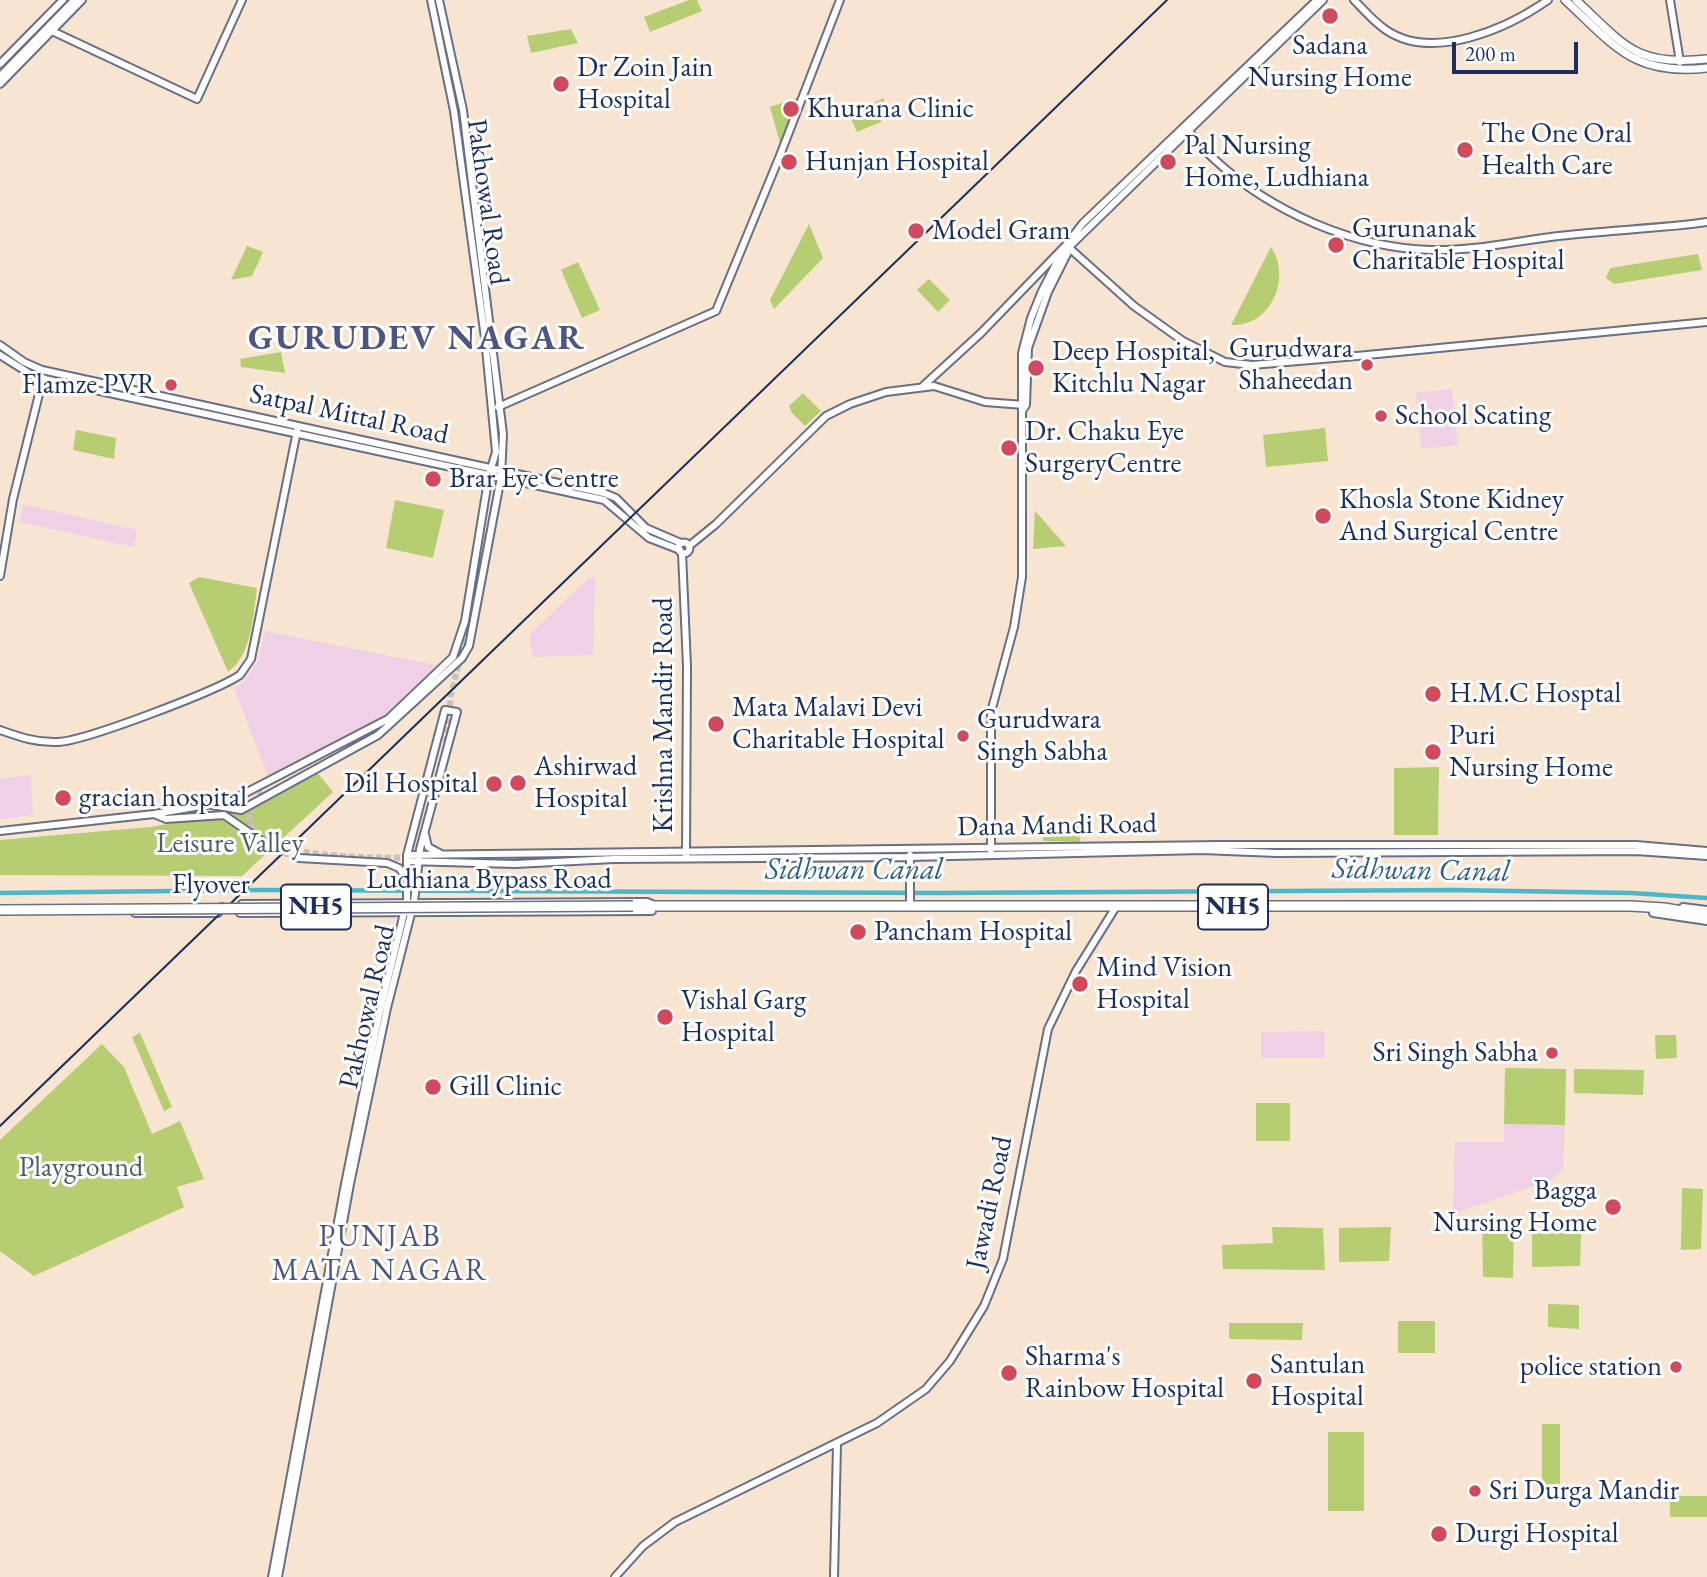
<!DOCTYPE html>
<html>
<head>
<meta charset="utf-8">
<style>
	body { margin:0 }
	#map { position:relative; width:1707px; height:1577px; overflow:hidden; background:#f8e5d1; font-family:"EB Garamond",serif }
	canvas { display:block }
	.scale { position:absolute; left:1452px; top:42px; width:126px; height:32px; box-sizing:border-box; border:4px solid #1b2f5e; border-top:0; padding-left:9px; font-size:21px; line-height:24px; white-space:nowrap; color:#1b2f5e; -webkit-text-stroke:5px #fff; paint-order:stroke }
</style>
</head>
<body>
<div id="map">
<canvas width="1707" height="1577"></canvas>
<div class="scale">200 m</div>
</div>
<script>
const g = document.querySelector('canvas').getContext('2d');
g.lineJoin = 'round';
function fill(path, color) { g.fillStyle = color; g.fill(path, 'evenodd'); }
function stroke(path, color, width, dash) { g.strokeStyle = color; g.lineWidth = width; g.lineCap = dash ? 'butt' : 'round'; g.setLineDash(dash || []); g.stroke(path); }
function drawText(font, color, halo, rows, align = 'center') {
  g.font = font + ' "EB Garamond",serif'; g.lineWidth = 6; g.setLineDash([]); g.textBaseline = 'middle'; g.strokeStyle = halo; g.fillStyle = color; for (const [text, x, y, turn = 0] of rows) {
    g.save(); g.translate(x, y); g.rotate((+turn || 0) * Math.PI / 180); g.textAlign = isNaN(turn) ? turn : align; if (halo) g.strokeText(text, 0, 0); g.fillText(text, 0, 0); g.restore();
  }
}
const built = new Path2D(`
	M1452,389L1458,445L1421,449L1416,393Z
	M23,504L137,530L134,547L20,522Z
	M589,578H595L593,655L533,657L529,635Z
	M265,631L436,665L387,718L269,779L234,688L243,683L258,661Z
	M31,775L33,815L0,819V779Z
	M1325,1031L1324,1058H1261V1032Z
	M1504,1124L1565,1125L1563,1169L1553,1179L1453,1214L1455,1142H1504Z`);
const green = new Path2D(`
	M689,0H697L702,11L650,32L644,17Z
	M571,29L578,43L531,53L527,36Z
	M799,97L782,143H780L770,107Z
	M884,98L881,122L857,132L849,114Z
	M809,224L823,258L774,309L770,300Z
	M247,246L263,252L252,276L231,280Z
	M1271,247C1292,278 1271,327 1231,325Z
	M1698,254L1702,270L1614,284L1606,278L1610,268Z
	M578,262L600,310L582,318L561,270Z
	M929,279L950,300L938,312L917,290Z
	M281,352L285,373L241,367L240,359Z
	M803,393L821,411L805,426L792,413L789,406Z
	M1325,428L1328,461L1266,467L1263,435Z
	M76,430L116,438L114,459L73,450Z
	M395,500L444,510L433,558L386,548Z
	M1035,511L1066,546L1033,549Z
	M199,577L257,588C253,616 252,655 228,672L189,583Z
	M1439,767L1438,835H1394V768Z
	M317,772L333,792L242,876L0,875V840L150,827L214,816Z
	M1043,825H1081L1080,842L1043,841Z
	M140,1033L172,1107L164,1111L132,1037Z
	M1655,1035H1676L1677,1058L1656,1059Z
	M102,1044L124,1067L152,1134L180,1121L204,1179L177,1187L184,1207L34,1276L0,1251V1140Z
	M1505,1068L1566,1069L1565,1125L1504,1124Z
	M1574,1069L1644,1070L1643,1095L1574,1093Z
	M1256,1103H1290V1141H1256Z
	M1682,1188L1703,1189L1701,1249L1681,1250Z
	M1482,1219L1514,1227L1513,1278L1483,1277Z
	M1272,1227L1323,1228L1325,1270L1223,1269L1222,1245L1273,1243Z
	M1391,1227L1389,1261L1339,1262V1228Z
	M1532,1230L1581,1231L1580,1266L1532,1267Z
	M1548,1304L1579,1305V1329L1548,1327Z
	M1398,1321H1435V1353H1398Z
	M1229,1323H1303L1302,1340L1229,1339Z
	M1542,1424H1560V1489L1542,1488Z
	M1328,1432H1364V1511H1328Z
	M1670,1496H1707V1517H1670Z`);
const canal = new Path2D(`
	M0,893L260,890L938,893L1453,890L1631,893L1707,898`);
const secondaryTunnel = new Path2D(`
	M446,742L451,695L471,613L485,534
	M263,792C254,800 248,807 250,820C254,861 380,857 411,858
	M275,850L299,858
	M426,859L534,857`);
const secondary = new Path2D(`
	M1354,0C1364,10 1374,22 1386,30C1433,62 1508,28 1548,0
	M1670,0L1680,62
	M52,31L197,99L242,0
	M0,64L63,0
	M0,84L82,0
	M1186,128C1195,138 1204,150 1214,159C1271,212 1354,248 1431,250C1475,251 1516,241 1558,236C1608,230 1658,229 1707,222
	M0,345L24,362L42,370L604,493L616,498L646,528L681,543
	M0,355L35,377L604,500L649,538L680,550
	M922,387L981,333L1066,245L1134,306L1183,341L1225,362L1252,365L1357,356L1707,322
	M498,407L716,311L779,158L840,0
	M1022,411L1026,405L1028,348L1048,292L1072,244L1323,0
	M678.5 548a5.5 5.5 0 1 1 11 0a5.5 5.5 0 1 1-11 0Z
	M689,546L716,524L826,416L850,404L886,392L934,386L985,402L1024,405
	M682,553L687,666L686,856
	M0,576L13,499L43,378
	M0,730C20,737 37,743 58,742C85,741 216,691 240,675L251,659L298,426
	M212,805L241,810L378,735L462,658L469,646L501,477L503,434L463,110L439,0
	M154,814L166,819L224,815L275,850
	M0,831L154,814L230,801L388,719L453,657L465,621L489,475L496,452L485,338L454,111L431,0
	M425,834L428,847L441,854
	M991,852V712L1014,627L1022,577V353L1031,318L1042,291L1066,245L1083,223L1317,0
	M407,855L1221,845H1636L1707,851
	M910,855V907
	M299,858L387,863L399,868L405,876
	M407,861L515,864L614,859L910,857L1202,850L1276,853L1636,851L1707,856
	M647,902L652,904V911L240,913L242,904Z
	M1683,907L1707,910
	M135,913H218L222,907
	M1653,913L1707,921
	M272,1577L345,1184L379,1015L407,901V855L445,710L457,712L420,849L414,902L387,1008L350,1184L278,1577
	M615,1577L643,1546L675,1522L877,1423L926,1389L950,1361L984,1306L1003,1259L1048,1029L1076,971L1114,910
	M834,1577L837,1445`);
const primary = new Path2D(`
	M1565,0C1615,46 1633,76 1707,68
	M1576,0C1624,45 1636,67 1707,59
	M0,77L75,0`);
const highway = new Path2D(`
	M633,906H1631L1664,908L1707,915`);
const rail = new Path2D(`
	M0,1126L1167,0`);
const highwayBridge = new Path2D(`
	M0,910L633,906`);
const markers = [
	[1330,16,9,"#d1495b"],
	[561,84,9,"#d1495b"],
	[791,109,9,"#d1495b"],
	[1465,150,9,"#d1495b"],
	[789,162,9,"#d1495b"],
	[1168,162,9,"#d1495b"],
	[916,231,9,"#d1495b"],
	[1336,245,9,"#d1495b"],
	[1367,365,7,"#d1495b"],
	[1036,368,9,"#d1495b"],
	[171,385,7,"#d1495b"],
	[1381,416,7,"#d1495b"],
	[1009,448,9,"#d1495b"],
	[433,479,9,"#d1495b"],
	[1323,516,9,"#d1495b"],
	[1433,694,9,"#d1495b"],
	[716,724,9,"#d1495b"],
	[963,736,7,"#d1495b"],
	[1433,752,9,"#d1495b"],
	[518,783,9,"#d1495b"],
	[494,784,9,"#d1495b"],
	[63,798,9,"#d1495b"],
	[858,932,9,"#d1495b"],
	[1080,984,9,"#d1495b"],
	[665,1017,9,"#d1495b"],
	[1552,1053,7,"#d1495b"],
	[433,1087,9,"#d1495b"],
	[1613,1207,9,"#d1495b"],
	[1676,1367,7,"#d1495b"],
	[1009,1373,9,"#d1495b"],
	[1254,1381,9,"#d1495b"],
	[1475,1491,7,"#d1495b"],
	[1439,1534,9,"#d1495b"]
];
const shields = [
	[316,907,70],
	[1233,907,70]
];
const shieldNames = [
	["NH5",316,907],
	["NH5",1233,907]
];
const poiNames = [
	["Sadana",1330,46,"center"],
	["Nursing Home",1330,78,"center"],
	["Dr Zoin Jain",577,68],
	["Hospital",577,100],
	["Khurana Clinic",807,109],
	["The One Oral",1481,134],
	["Health Care",1481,166],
	["Pal Nursing",1184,146],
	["Home, Ludhiana",1184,178],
	["Hunjan Hospital",805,162],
	["Gurunanak",1352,229],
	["Charitable Hospital",1352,261],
	["Model Gram",932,231],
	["Gurudwara",1353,349,"right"],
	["Shaheedan",1353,381,"right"],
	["Deep Hospital,",1052,352],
	["Kitchlu Nagar",1052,384],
	["Flamze PVR",157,385,"right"],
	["School Scating",1395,416],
	["Dr. Chaku Eye",1025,432],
	["SurgeryCentre",1025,464],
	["Brar Eye Centre",449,479],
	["Khosla Stone Kidney",1339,500],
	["And Surgical Centre",1339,532],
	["H.M.C Hosptal",1449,694],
	["Mata Malavi Devi",732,708],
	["Charitable Hospital",732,740],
	["Gurudwara",977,720],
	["Singh Sabha",977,752],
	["Puri",1449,736],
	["Nursing Home",1449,768],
	["Ashirwad",534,767],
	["Hospital",534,799],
	["Dil Hospital",478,784,"right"],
	["gracian hospital",79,798],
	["Pancham Hospital",874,932],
	["Mind Vision",1096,968],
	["Hospital",1096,1000],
	["Vishal Garg",681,1001],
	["Hospital",681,1033],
	["Sri Singh Sabha",1538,1053,"right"],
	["Gill Clinic",449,1087],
	["Bagga",1597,1191,"right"],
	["Nursing Home",1597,1223,"right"],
	["Sharma's",1025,1357],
	["Rainbow Hospital",1025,1389],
	["Santulan",1270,1365],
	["Hospital",1270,1397],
	["police station",1662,1367,"right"],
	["Sri Durga Mandir",1489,1491],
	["Durgi Hospital",1455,1534]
];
const streetNames = [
	["Pakhowal Road",487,202,82],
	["Satpal Mittal Road",349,415,12],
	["Krishna Mandir Road",664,715,-90],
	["Dana Mandi Road",1057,826,-1],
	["Ludhiana Bypass Road",489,880],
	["Flyover",211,885],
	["Pakhowal Road",368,1007,-77],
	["Jawadi Road",990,1203,-78]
];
const parkNames = [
	["Leisure Valley",230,844],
	["Playground",81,1168]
];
const waterNames = [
	["Sidhwan Canal",854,871],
	["Sidhwan Canal",1421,871,1]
];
const neighbourhoodNames = [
	["PUNJAB",380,1238],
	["MATA NAGAR",380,1272]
];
const districtNames = [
	["GURUDEV NAGAR",417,339]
];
fill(built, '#efd0e6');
fill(green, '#b6cd72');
stroke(canal, '#4cb6ca', 4.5);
stroke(secondaryTunnel, '#ccc1ba', 6, [6, 3]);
stroke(secondary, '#686f86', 10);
stroke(primary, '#686f86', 10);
stroke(highway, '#686f86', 12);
stroke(secondary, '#fff', 6);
stroke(primary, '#fff', 7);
stroke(highway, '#fff', 9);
stroke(rail, '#1b2f5e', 2);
stroke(highwayBridge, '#686f86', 12, []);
stroke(highwayBridge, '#fff', 9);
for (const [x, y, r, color] of markers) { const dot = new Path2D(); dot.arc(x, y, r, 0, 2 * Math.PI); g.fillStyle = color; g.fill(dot); stroke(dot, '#fff', 2.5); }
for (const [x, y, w] of shields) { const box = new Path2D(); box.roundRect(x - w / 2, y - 22.5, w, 45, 5); g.fillStyle = '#fff'; g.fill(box); stroke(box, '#1b2f5e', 2); }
drawText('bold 26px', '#1b2f5e', null, shieldNames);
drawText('28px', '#1b2f5e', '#fff', poiNames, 'left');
drawText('28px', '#1b2f5e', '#fff', streetNames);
drawText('28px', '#4a5e64', '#fff', parkNames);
drawText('italic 30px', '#2c5e84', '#fff', waterNames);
g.letterSpacing = '2px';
drawText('30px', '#4d5584', '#fff', neighbourhoodNames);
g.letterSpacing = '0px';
g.letterSpacing = '2px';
drawText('bold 35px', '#4d5584', '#fff', districtNames);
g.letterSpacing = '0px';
</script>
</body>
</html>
